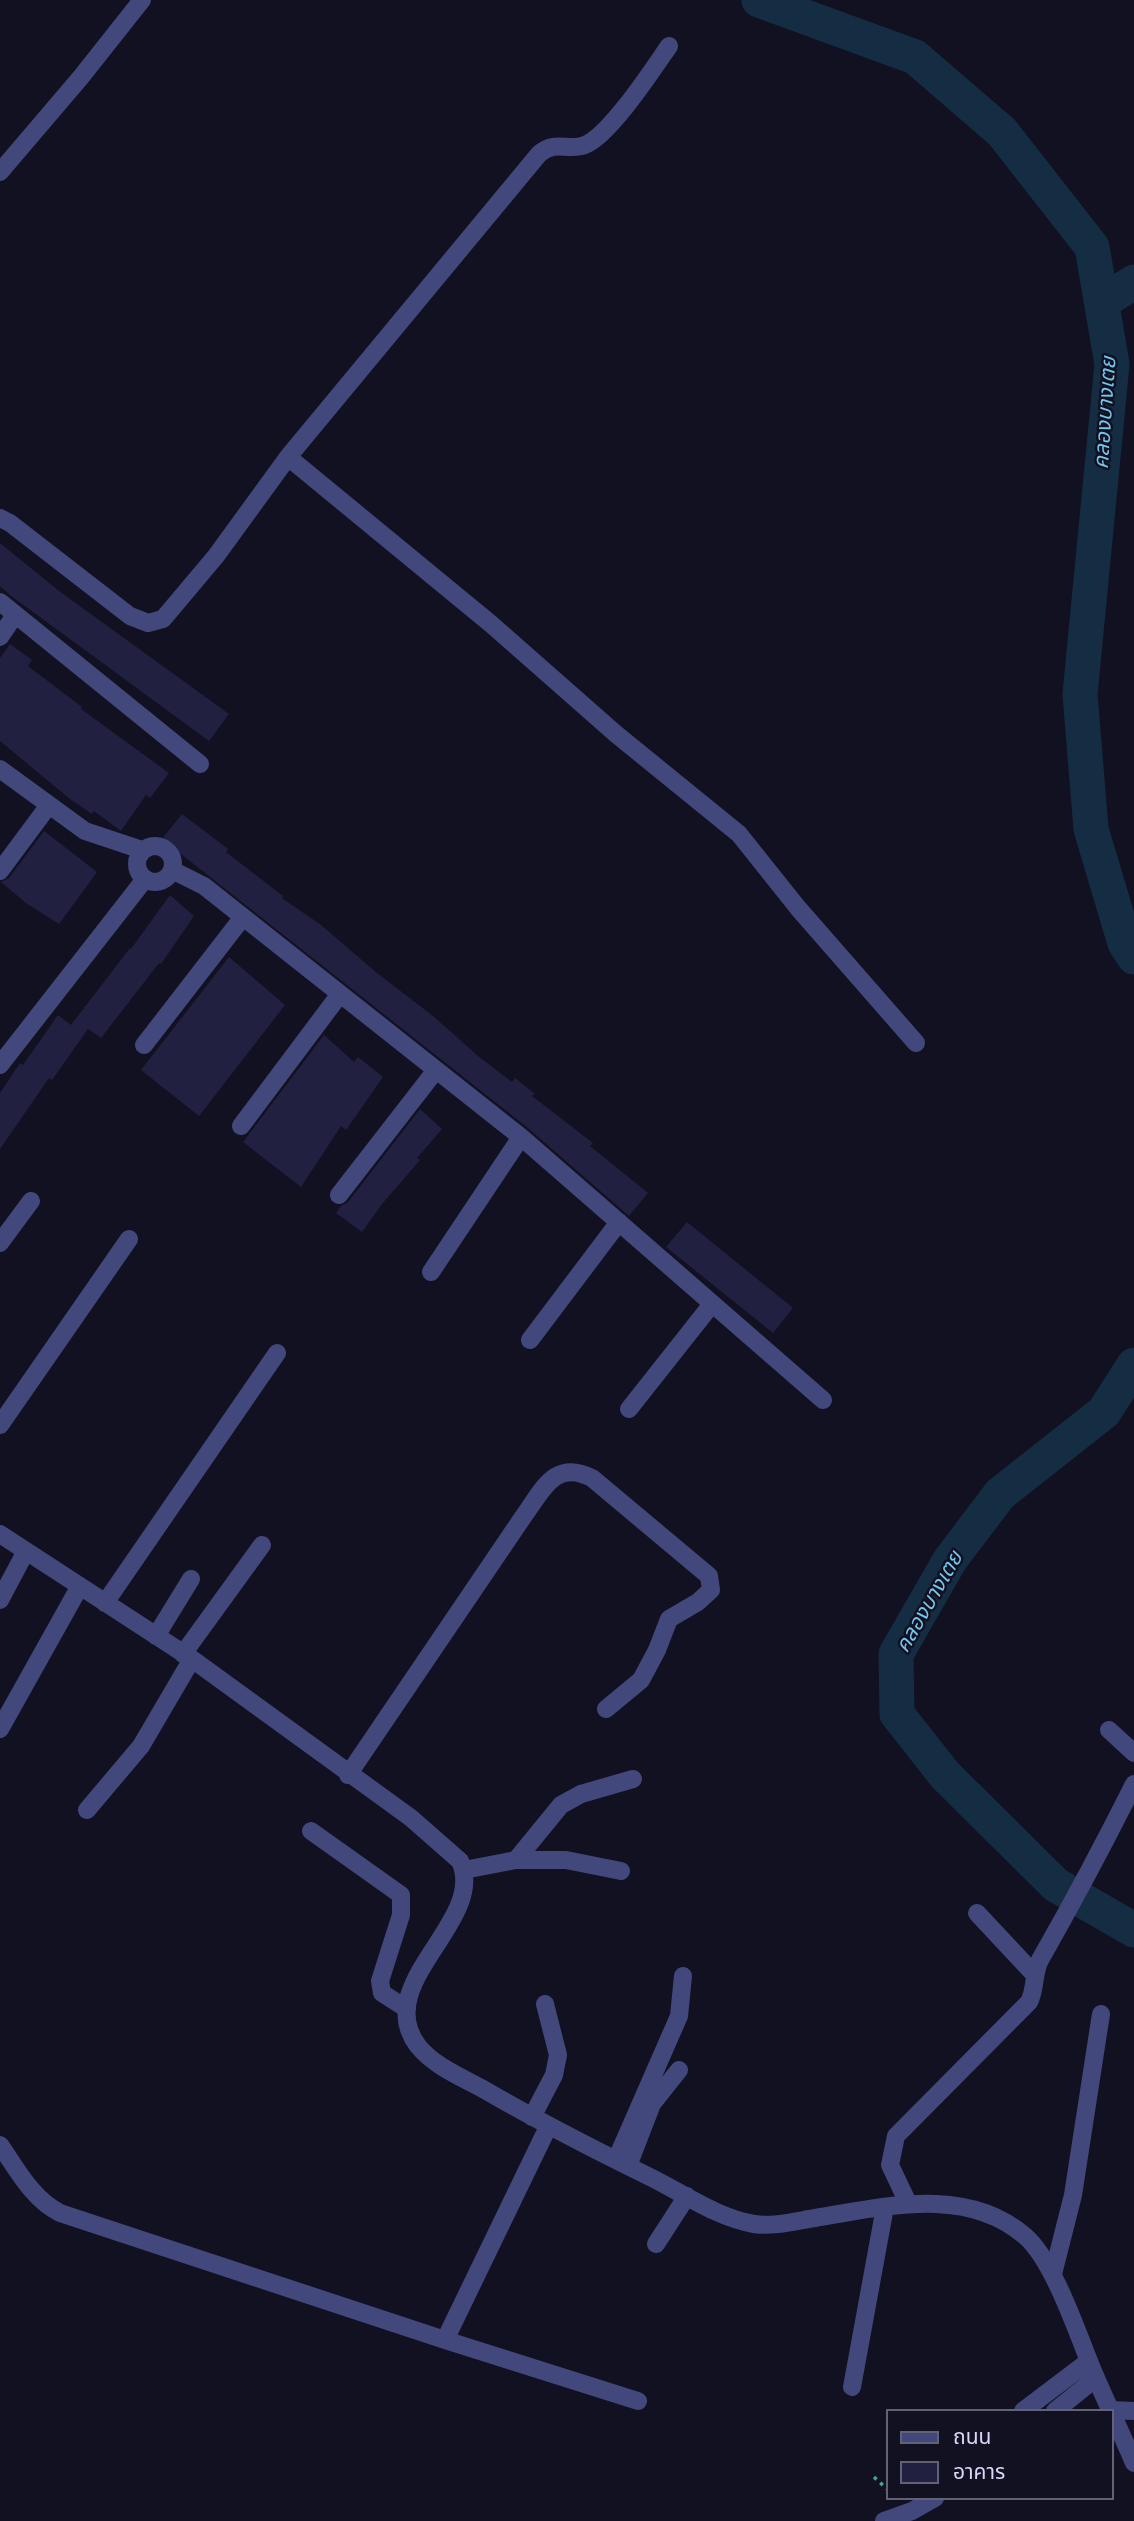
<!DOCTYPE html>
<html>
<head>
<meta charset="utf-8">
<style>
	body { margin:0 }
	#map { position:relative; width:1134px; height:2521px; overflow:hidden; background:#121122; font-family:"Golos Text","Noto Sans Thai",sans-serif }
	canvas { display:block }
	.legend { position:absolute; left:886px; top:2409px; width:228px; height:91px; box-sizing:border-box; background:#121122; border:2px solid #616178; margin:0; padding:9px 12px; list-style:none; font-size:21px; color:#d8d9fa }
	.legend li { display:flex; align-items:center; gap:14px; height:35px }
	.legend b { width:35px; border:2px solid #616178 }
</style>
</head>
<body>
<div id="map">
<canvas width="1134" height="2521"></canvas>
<ul class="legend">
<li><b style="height:9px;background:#42487b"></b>ถนน</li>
<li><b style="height:19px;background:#222041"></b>อาคาร</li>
</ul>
</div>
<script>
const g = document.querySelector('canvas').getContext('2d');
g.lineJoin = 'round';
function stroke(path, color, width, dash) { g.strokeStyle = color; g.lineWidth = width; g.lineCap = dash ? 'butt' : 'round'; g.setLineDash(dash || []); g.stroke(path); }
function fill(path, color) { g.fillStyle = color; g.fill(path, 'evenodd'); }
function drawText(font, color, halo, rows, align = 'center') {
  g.font = font + ' "Golos Text","Noto Sans Thai",sans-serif'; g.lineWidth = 5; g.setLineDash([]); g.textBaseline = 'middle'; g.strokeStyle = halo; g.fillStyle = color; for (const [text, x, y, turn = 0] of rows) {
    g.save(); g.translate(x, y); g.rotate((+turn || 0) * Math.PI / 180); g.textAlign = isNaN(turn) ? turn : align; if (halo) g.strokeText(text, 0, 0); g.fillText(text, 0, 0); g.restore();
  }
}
const river = new Path2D(`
	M759,0L915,57L1002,132L1092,247L1112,364L1080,694L1091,829L1125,943L1134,957
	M1102,302L1134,282
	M1134,1365L1104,1412L1000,1494L950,1560L896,1654L897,1714L945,1775L1056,1885L1134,1930`);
const building = new Path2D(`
	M0,543L59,591L229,714L209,741L10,595L0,586Z
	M10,644L32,660L28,666L82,707L81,709L169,773L150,798L146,795L121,831L94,811L92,814L70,799L0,741V658Z
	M182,814L228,849L226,852L283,896L282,898L321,925L377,973L433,1016L478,1056L512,1082L515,1078L535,1094L532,1096L593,1143L590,1146L648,1193L629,1216L528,1128L162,839Z
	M44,831L97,872L59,924L26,903L1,882L9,878Z
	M170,895L194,916L161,964L159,963L101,1038L88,1029L52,1080L49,1078L0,1149V1093L20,1063L23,1065L58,1015L71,1025L130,948L131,949Z
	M229,957L285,1005L199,1116L141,1070Z
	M324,1035L354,1062L358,1057L383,1077L346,1130L341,1126L301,1187L243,1142Z
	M420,1109L442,1129L417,1158L420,1160L382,1204L362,1232L336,1213L341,1206L348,1202Z
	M687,1222L793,1308L773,1333L666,1247Z`);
const path = new Path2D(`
	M874,2477L887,2489`);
const minor = new Path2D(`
	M0,172L81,77L142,0
	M288,457L491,624L616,734L739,834L798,908L916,1043
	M0,518L10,523L130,616L148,623L163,619L216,556L288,457L539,154C556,139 568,152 585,145C610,135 653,69 669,46
	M0,602L200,764
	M0,637L15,615
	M0,769L85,831L142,850
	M137 864a18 18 0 1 1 36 0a18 18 0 1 1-36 0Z
	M172,870L204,886L521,1137L823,1400
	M0,871L49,805
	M144,1045L243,917
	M0,1065L145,879
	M241,1126L340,994
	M339,1195L436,1070
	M0,1243L31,1201
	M431,1272L521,1137
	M530,1340L619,1222
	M629,1409L712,1304
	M0,1425L129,1239
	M0,1534L192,1659L411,1818L460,1861C488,1921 370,1983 418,2046C434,2066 461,2077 483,2089C538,2121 595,2150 652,2178C684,2194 718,2218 754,2224C773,2227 796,2221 815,2218C884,2207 966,2185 1025,2236C1054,2261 1078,2335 1093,2371C1106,2402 1121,2432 1134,2463
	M0,1600L26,1551
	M105,1603L277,1353
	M156,1636L191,1579
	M183,1654L262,1545
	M0,1729L80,1586
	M1109,1730L1134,1753
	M348,1775L523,1517C543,1490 554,1459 592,1478L709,1576L711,1590L698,1602L669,1619L657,1650L641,1680L606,1709
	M87,1810L141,1746L192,1659
	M311,1831L401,1895V1915L380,1981L382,1993L407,2009
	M516,1860L561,1805L581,1794L633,1779
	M464,1870L516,1860H566L621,1871
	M977,1913L1035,1975
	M532,2117L554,2075L558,2055L545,2004
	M0,2145C17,2169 32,2199 60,2213L445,2340L638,2401
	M616,2160L679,2016L683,1976
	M628,2166L652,2104L679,2070
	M908,2203L890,2165L896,2136L1029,2002C1036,1989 1033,1973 1040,1960C1073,1902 1104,1844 1134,1784
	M656,2244L687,2196
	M1053,2274L1073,2195L1101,2014
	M445,2340L548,2127
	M852,2387L885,2207
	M1111,2410L1134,2411
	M1023,2411L1089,2361
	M1055,2411L1096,2378
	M884,2521L912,2511L935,2498`);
const waterNames = [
	["คลองบางเตย",1105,413,-86],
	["คลองบางเตย",929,1602,-60]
];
stroke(river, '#152d43', 35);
fill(building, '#222041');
stroke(path, '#3fa792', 3.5, [3.5, 5]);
stroke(minor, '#42487b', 18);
drawText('italic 21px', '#74c5ec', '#121122', waterNames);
</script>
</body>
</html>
